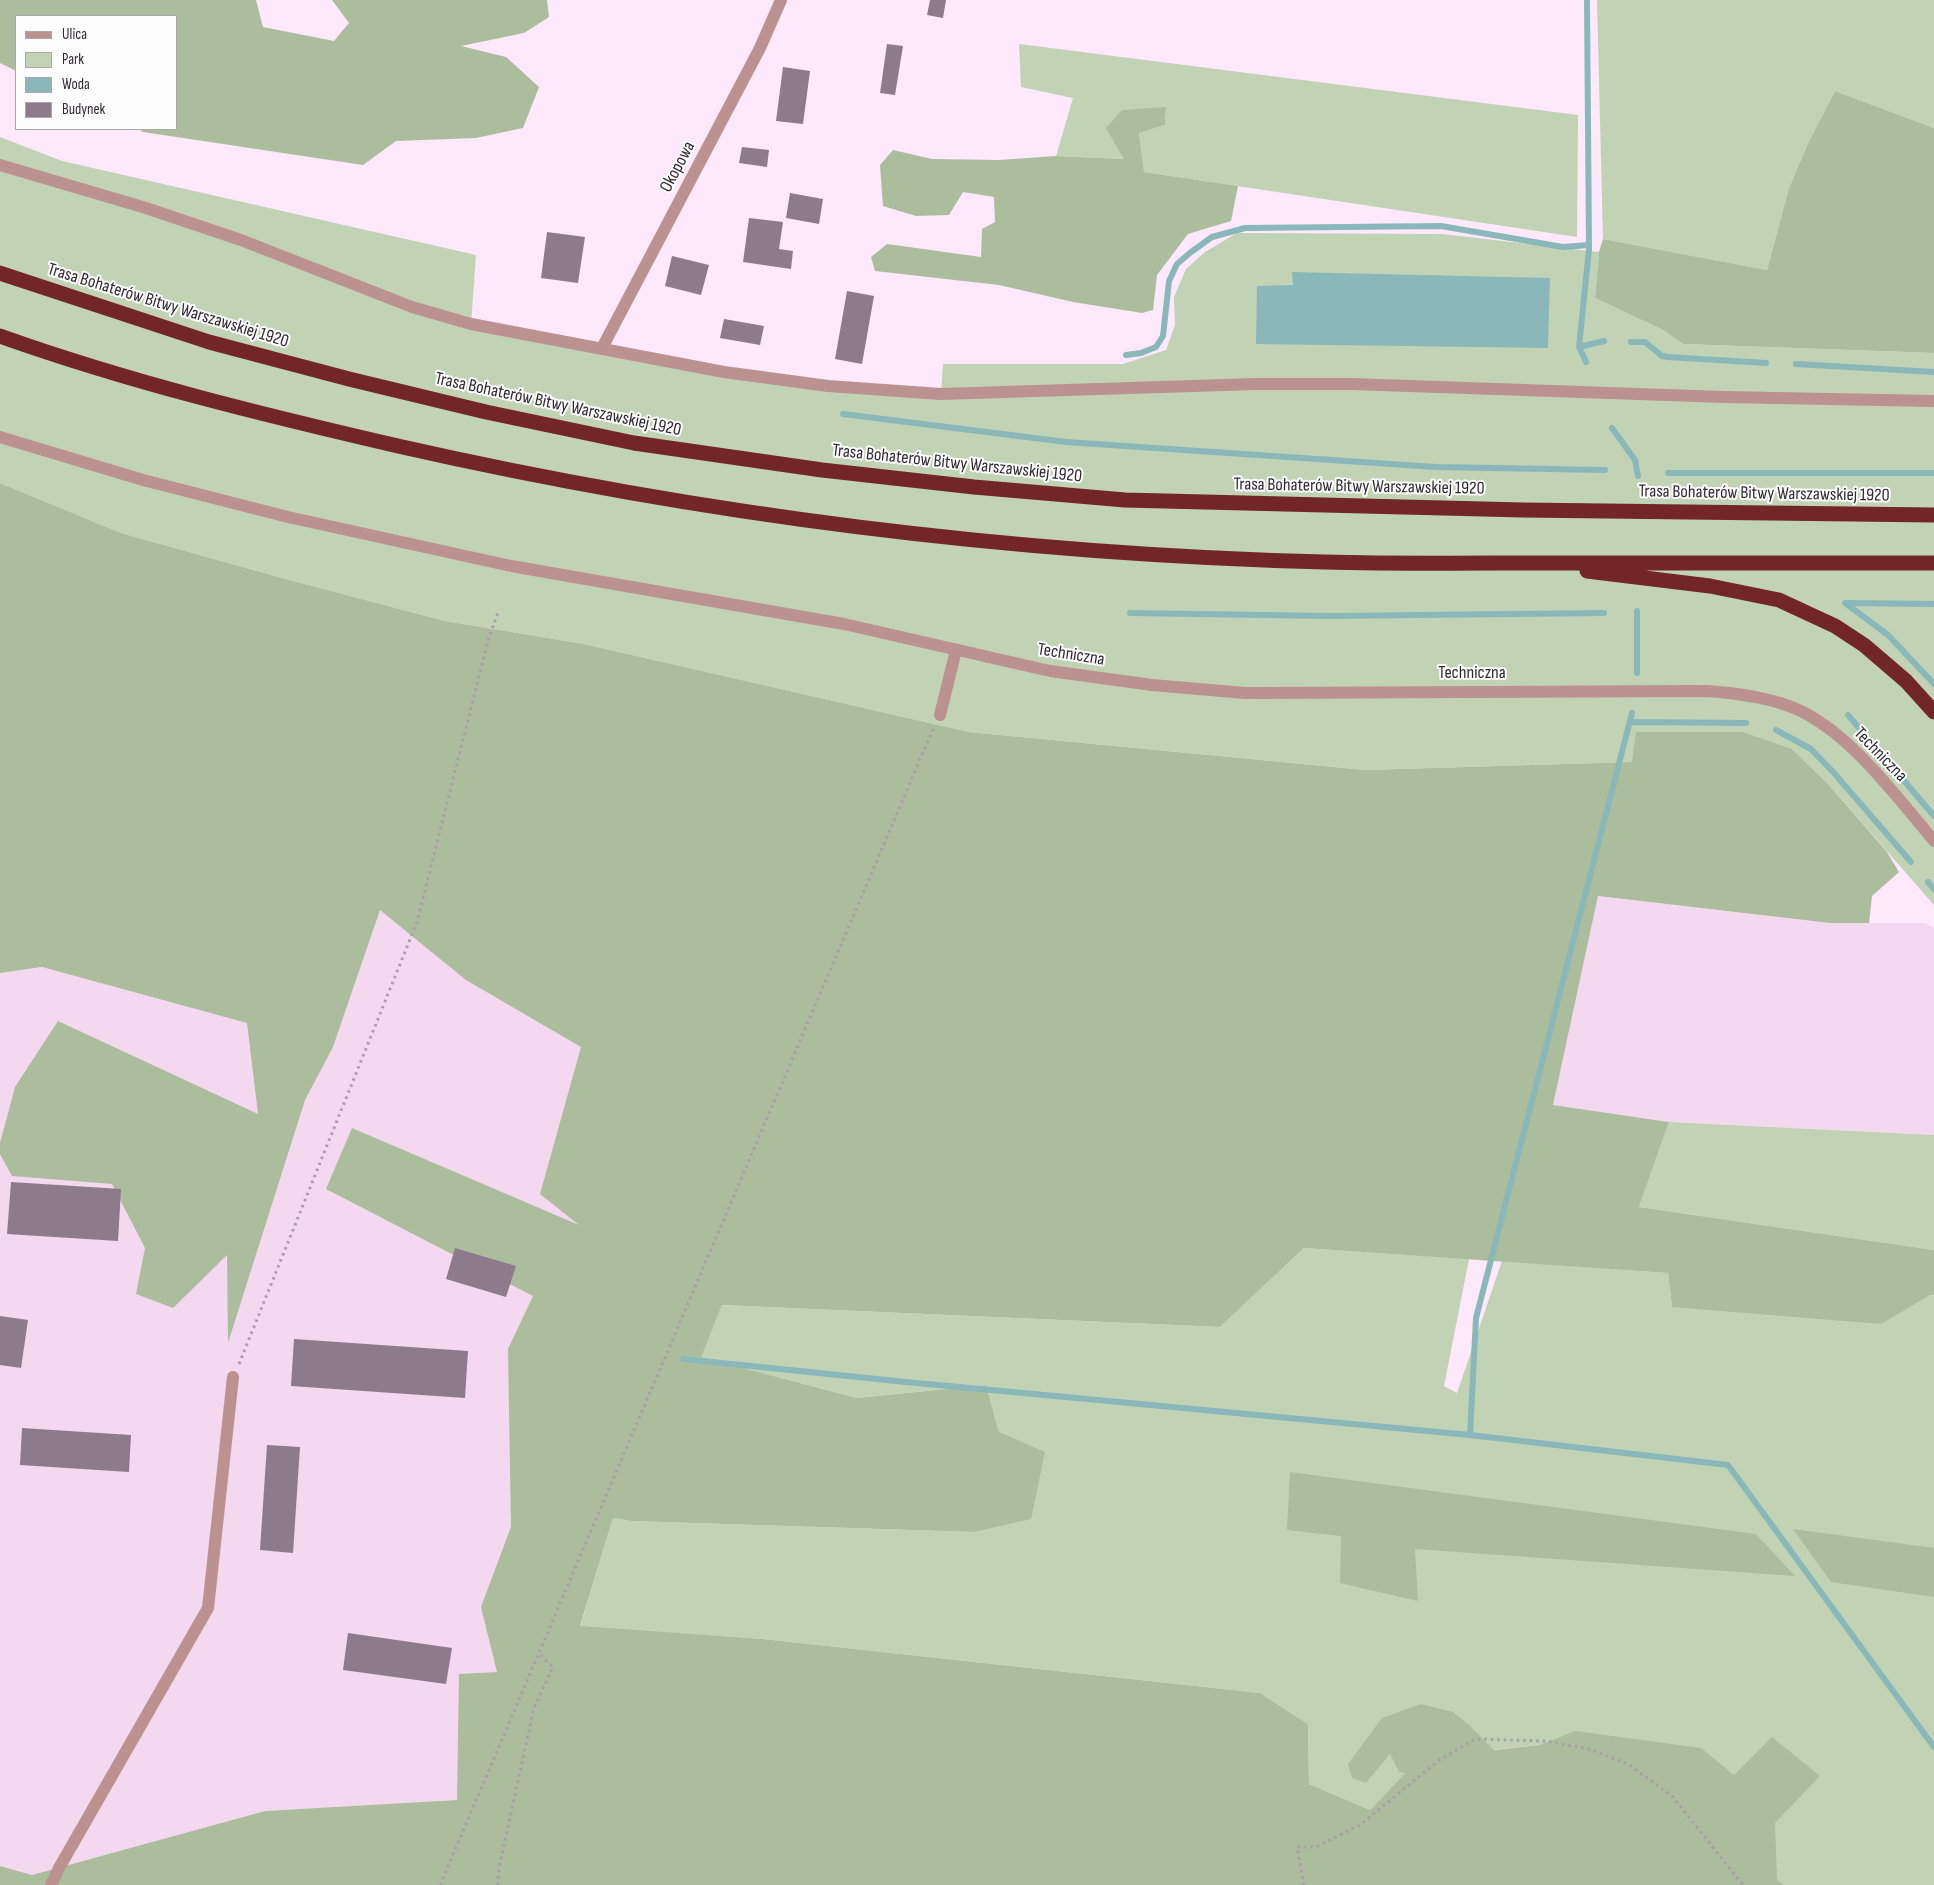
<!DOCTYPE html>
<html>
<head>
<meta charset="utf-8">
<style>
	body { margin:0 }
	#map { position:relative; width:1934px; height:1885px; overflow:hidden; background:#fee8fb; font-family:"Sofia Sans Condensed",sans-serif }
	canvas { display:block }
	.legend { position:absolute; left:15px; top:15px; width:162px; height:115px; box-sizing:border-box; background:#fdfdfd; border:1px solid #aba8ab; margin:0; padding:6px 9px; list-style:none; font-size:15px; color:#312930 }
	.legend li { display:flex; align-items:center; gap:10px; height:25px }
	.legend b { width:25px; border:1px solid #aba8ab }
</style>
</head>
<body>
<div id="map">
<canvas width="1934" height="1885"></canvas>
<ul class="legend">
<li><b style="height:6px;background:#bb9290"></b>Ulica</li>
<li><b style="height:14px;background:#c2d2b5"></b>Park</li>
<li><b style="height:14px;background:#8ab8ba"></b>Woda</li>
<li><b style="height:14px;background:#8d7a8b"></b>Budynek</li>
</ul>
</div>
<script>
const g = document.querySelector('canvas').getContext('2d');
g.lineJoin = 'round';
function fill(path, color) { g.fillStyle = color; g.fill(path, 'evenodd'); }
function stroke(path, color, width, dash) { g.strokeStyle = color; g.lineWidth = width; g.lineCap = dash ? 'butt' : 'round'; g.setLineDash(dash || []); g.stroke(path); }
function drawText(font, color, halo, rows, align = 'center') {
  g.font = font + ' "Sofia Sans Condensed",sans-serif'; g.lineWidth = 4; g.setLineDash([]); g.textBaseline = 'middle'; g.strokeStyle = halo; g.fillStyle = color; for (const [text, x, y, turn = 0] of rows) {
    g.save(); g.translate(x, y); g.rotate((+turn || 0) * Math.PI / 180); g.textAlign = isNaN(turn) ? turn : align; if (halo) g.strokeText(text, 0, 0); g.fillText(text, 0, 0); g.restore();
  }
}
const built = new Path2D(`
	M1598,896L1830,923H1925L1934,928V1135L1669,1122L1553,1105Z
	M380,909L791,1029L457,1800L265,1811L32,1875L0,1866V973L42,967L333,1046Z`);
const green = new Path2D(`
	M1597,0H1934V128L1835,91L1809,141L1789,188L1767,270L1603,239Z
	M1019,44L1578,115L1577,237L1144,172L1139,133L1165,125L1166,108L1122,110L1124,159L1056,156L1073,98L1021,87Z
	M0,137L62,161L476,255L471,324L724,372L941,393L943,364H1123L1166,350L1175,325L1174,297L1186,269L1205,252L1237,233L1442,234L1599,252L1595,298L1663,330L1683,344L1934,353V905L1828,784L1792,749L1632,762L1365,770L969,732L584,644L445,621L282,578L121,533L0,483Z
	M1669,1122L1934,1135V1250L1639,1207Z
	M1304,1248L1469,1259L1444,1386L1457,1393L1502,1261L1668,1273L1672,1307L1934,1295V1885H1715L1540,1745L1459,1753L1405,1773L1370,1810L1309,1784L1308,1724L1260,1693L763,1639L580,1627L613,1518L631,1521L974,1532L1031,1518L999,1432L986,1385L857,1398L700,1357L722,1305L1220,1327Z`);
const forest = new Path2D(`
	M0,0H256L263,27L334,41L349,23L332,0H547L549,17L524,33L461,46L506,57L539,87L523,128L476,138L396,141L363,165L143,132L138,129H176V16H16V71L0,63Z
	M1835,91L1934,128V353L1683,344L1663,330L1595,298L1599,252L1603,239L1767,270L1789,188L1809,141Z
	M1166,107L1165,125L1139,133L1144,172L1238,186L1231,221L1188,234L1157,275L1153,310L1142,313L1073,302L999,285L875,271L871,257L887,244L981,257L982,229L995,222L994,197L963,192L949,215L916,216L883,206L880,165L893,150L932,159L999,160L1056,156L1124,159L1106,128L1122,110Z
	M0,483L121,533L282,578L445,621L584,644L969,732L1365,770L1632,762L1636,732H1742L1792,749L1828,784L1887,852L1899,872L1872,896L1869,923H1830L1598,896L1553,1105L1669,1122L1639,1207L1934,1250V1295H1930L1881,1324L1672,1307L1668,1273L1304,1248L1220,1327L722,1305L701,1357L857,1398L986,1385L999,1432L1045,1452L1031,1519L974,1532L631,1521L613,1518L580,1626L763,1639L1260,1693L1308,1724L1309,1784L1370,1810L1405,1773L1399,1772L1390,1754L1366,1783L1352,1778L1348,1764L1382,1718L1421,1704L1453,1712L1470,1726L1494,1750L1540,1745L1575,1731L1701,1748L1734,1775L1772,1737L1820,1776L1775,1823L1777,1880L1784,1885H0V1866L32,1875L265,1811L457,1800L459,1674L497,1672L481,1607L511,1527L508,1349L533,1296L326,1189L352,1128L579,1225L540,1194L581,1047L466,980L380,910L333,1047L305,1100L228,1343L227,1255L173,1308L136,1294L145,1248L112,1184L12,1176L0,1154V1143L15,1087L58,1021L258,1114L247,1023L42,967L0,973Z
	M1290,1472L1756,1534L1795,1576L1415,1549L1418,1601L1340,1583L1341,1536L1287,1530Z
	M1793,1529L1934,1548V1597L1831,1582Z`);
const water = new Path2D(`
	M1292,272L1550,278L1548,348L1256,344L1257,286L1293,285Z`);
const stream = new Path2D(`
	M1631,342H1645L1662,356L1668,357L1766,363
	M1579,347L1604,341
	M1126,355L1141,353L1156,347L1163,336L1169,281L1177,264L1191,252L1212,237L1245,228L1441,226L1563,247L1589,245
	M1586,362L1579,347L1589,249L1587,0
	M1796,364L1934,372
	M843,414L1066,442L1435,467L1605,470
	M1612,428L1635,460L1638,476
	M1668,473H1934
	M1934,604L1845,603L1888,635L1934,684
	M1637,611V673
	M1130,613L1330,616L1604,613
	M1848,715L1934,816
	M1631,722L1746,723
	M1776,730L1811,749L1834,773L1911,862
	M1928,882L1934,889
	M683,1359L906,1382L1470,1435L1728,1465L1934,1747
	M1470,1435L1476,1318L1632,713`);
const building = new Path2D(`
	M930,0H946L943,18L927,15Z
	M887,44L903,46L895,95L880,93Z
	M783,67L810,71L803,124L776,121Z
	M742,147L769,150L767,167L739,163Z
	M790,193L823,199L819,224L786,218Z
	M749,218L783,222L779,249L793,251L791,269L743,262Z
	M547,232L585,237L578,283L541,278Z
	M672,256L709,265L701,295L665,286Z
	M847,291L874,296L862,364L835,359Z
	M724,319L764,326L760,345L720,338Z
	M11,1182L121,1189L118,1241L7,1234Z
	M455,1248L516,1266L506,1297L446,1279Z
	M0,1316L28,1320L21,1368L0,1365Z
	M294,1339L468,1351L465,1398L291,1386Z
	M22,1428L131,1435L129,1472L20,1465Z
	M267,1445L300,1447L293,1553L260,1550Z
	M348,1633L452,1648L446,1684L343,1670Z`);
const path = new Path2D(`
	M239,1364L417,922L489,637L499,610
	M440,1885L933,729
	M498,1885L499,1868L534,1708L553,1667L539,1654
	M1304,1885L1297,1847H1316L1360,1825L1438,1761L1475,1739L1546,1741L1589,1749L1628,1764L1672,1796L1743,1885`);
const minor = new Path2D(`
	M0,165L146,208L241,240L412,307L471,324L724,372L828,386L941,394L1256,384H1352L1724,397L1934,401
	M602,348L760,48L781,0
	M0,437L143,480L288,517L511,566L844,624L1050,671L1152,685L1245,693L1707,691C1734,693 1761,696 1786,705C1844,724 1896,796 1934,841
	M940,715L956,650
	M51,1885L59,1868L208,1608L233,1377`);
const highway = new Path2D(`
	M0,273L209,342L349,379L486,412L634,443L822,470L974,487L1125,500L1523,510L1934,515
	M0,336C129,382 264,415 398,446C702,515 1012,554 1324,562C1399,564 1475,563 1550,563C1678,563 1806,563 1934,563
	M1587,571L1710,586L1779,600L1835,626L1864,645L1906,681L1934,712`);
const streetNames = [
	["Okopowa",678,167,-62],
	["Trasa Bohaterów Bitwy Warszawskiej 1920",168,306,17],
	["Trasa Bohaterów Bitwy Warszawskiej 1920",558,405,12],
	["Trasa Bohaterów Bitwy Warszawskiej 1920",957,464,6],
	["Trasa Bohaterów Bitwy Warszawskiej 1920",1359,487,1],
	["Trasa Bohaterów Bitwy Warszawskiej 1920",1764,494,1],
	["Techniczna",1071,655,9],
	["Techniczna",1472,673],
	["Techniczna",1880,755,46]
];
fill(built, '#f4d8f0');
fill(green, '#c2d2b5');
fill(forest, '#acbd9d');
fill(water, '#8ab8ba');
stroke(stream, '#8ab8ba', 6);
fill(building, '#8d7a8b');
stroke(path, '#ad9caa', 3, [2.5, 4]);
stroke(minor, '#bb9290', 12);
stroke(highway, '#732627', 15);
drawText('18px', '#312930', '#fdfdfd', streetNames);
</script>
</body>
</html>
